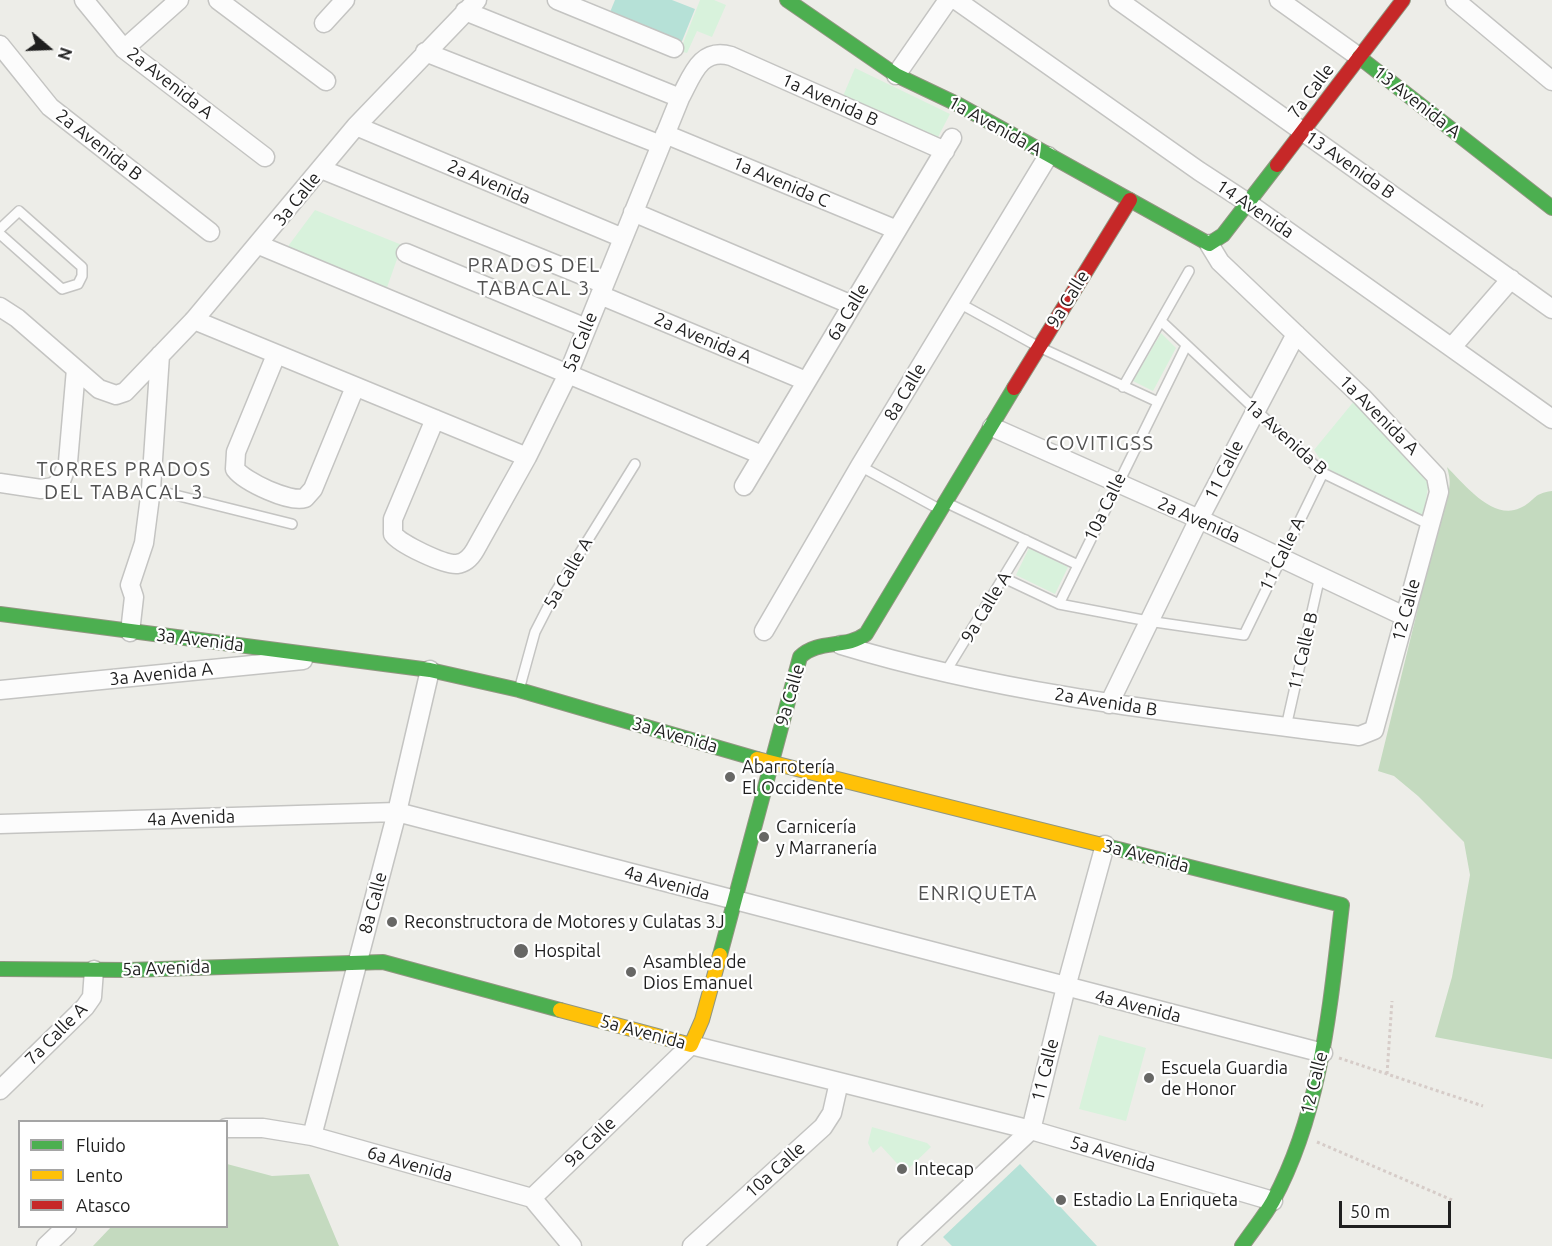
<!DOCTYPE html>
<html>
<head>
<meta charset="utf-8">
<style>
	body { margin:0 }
	#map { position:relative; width:1552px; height:1246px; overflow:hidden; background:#edede8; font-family:Ubuntu,sans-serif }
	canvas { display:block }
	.legend { position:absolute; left:18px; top:1120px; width:210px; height:108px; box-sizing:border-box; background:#fff; border:2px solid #a5a5a5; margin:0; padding:8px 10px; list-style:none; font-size:18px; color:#1f1f1f }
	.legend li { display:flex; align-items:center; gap:12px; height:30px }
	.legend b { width:30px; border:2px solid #a5a5a5 }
	.north { position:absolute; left:18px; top:18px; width:60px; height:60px; -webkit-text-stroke:4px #fff; paint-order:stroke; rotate:109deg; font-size:16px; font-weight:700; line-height:24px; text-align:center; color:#1f1f1f }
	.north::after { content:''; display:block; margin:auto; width:21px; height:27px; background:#1f1f1f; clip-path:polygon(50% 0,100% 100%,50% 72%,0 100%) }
	.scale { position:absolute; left:1339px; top:1201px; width:112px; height:27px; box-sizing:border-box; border:3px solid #1f1f1f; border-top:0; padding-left:8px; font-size:18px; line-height:21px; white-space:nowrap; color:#1f1f1f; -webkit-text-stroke:4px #fff; paint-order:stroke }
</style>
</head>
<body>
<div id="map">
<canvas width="1552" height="1246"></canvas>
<ul class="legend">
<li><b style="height:8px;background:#4caf50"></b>Fluido</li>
<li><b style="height:8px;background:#ffc107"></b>Lento</li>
<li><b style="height:8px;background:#c62828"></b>Atasco</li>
</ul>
<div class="north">N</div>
<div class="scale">50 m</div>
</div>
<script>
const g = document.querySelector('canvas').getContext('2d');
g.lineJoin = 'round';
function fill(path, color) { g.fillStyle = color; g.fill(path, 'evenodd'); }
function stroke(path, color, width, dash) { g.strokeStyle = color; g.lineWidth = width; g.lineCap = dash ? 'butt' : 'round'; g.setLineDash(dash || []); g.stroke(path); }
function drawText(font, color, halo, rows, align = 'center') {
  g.font = font + ' Ubuntu,sans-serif'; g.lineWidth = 4.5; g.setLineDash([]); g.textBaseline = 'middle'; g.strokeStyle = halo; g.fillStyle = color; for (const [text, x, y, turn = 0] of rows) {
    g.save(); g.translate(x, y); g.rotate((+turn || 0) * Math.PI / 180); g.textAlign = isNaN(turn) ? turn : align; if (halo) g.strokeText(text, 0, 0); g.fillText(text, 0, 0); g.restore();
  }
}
const forest = new Path2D(`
	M1447,467C1464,484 1493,521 1520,508C1536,501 1531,494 1552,491V1059L1435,1037L1452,977L1470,875L1464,842L1418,796L1394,776L1378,771L1444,502C1451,489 1451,481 1447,467Z
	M227,1164L272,1176L309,1174L339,1246H93L111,1227L226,1226Z`);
const park = new Path2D(`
	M700,0H714L726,5L712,37L697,31L687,53L680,51Z
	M855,68L950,114L938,137L843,96Z
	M315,210L402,245L385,293L286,249Z
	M1161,333L1176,348L1153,391L1133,381Z
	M1355,400L1429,482L1423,517L1326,468L1314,450Z
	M1029,548L1068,567L1055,594L1016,575Z
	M1099,1035L1146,1048L1126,1121L1079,1109Z
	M872,1127L927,1143L931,1147L905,1172L881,1146L873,1153L868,1143Z`);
const pitch = new Path2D(`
	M615,0H672L695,9L680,46L608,17Z
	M1020,1164L1097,1246H952L943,1237Z`);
const path = new Path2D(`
	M1339,1058L1483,1106
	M1387,1074L1392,1001
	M1317,1142L1452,1200`);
const lane = new Path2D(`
	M0,229L19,211L82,267V276L78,284L62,289L0,234
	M959,303L1039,347L1158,402
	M1161,321L1323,473L1430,525
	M1123,387L1189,271
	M860,466L939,509
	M151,489L292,524
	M947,503L1078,565
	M1004,578L1059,604L1148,621L1244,635L1323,473
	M1059,604L1186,346
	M945,673L1026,540
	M519,690L535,632L555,593L635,464
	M1286,727L1320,576`);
const street = new Path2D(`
	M84,0L124,49L265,157
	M218,0L326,81
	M557,0L674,48
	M956,0L1199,171L1248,203L1552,419
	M1118,0L1552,309
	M1279,0L1359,57
	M1455,0L1552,81
	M465,11L680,98
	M324,23L345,0
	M0,45L50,107L210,232
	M124,49L179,0
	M425,52L661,145
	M896,75L948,0
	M356,126L623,238
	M665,134L897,230
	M321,169L604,284
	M633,212L852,305
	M259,245L762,455
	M406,253L586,328
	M600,295L806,381
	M0,307L17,318L99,389L116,395L125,392L194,320L356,126L477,0
	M194,320L527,457
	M1452,347L1511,279
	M276,355L236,452L235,469C245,482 290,503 305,498L313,489L355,387
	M435,419L393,519V534C400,544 444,565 457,564C465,563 471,557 475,550L527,457L568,374L680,98C692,76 700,47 731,56L945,151
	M992,427L1199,519L1404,616
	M0,483L41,489L53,487L61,481L68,462L76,369
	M744,486L952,138
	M764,631L860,466L1048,156
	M130,632L134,597L130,585L144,543L151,489L160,355
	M841,645C1009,696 1185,714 1359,736L1374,730L1439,492L1436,476L1362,397L1220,262L1209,244
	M0,690L303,660
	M1109,704L1199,519L1296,334
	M0,824L397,812L1323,1053
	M0,1090L85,1007L92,997L94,970
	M226,1128H263L312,1136L532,1198L572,1246
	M312,1136L397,812L430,670
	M532,1198L691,1045L1031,1130L1273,1201
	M46,1246L67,1226
	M692,1246L823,1127L832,1113L839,1082
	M907,1246L1031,1130L1066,987L1105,845`);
const fast = new Path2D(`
	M787,0L896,75L959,105L1209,244L1223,235L1277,165
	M1359,57L1552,208
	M0,614L430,670L519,690L757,759
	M1106,846L1342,905C1330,1005 1322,1110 1273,1201C1264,1217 1252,1231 1242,1246
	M720,955L800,657C818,639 846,649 866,634L1014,388
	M0,969L129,970L383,962L560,1010`);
const slow = new Path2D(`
	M757,759L1106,846
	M560,1010L691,1045L702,1020L720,955`);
const jam = new Path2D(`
	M1277,165L1403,0
	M1014,388L1130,200`);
const markers = [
	[730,777,6,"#676765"],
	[764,837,6,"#676765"],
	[392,922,6,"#676765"],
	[521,951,8,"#676765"],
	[631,972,6,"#676765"],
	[1149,1078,6,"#676765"],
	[902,1169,6,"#676765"],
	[1061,1200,6,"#676765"]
];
const streetNames = [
	["2a Avenida A",170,83,38],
	["7a Calle",1311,91,-53],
	["1a Avenida B",830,100,24],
	["13 Avenida A",1417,102,38],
	["1a Avenida A",995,126,29],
	["2a Avenida B",99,145,38],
	["13 Avenida B",1350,165,35],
	["2a Avenida",489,182,23],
	["1a Avenida C",781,182,23],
	["3a Calle",297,199,-51],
	["14 Avenida",1255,209,34],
	["9a Calle",1068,299,-58],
	["6a Calle",848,312,-59],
	["2a Avenida A",703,338,23],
	["5a Calle",580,342,-68],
	["8a Calle",905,392,-59],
	["1a Avenida A",1379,415,45],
	["1a Avenida B",1286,437,42],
	["11 Calle",1224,470,-63],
	["10a Calle",1105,507,-64],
	["2a Avenida",1199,520,24],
	["11 Calle A",1282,554,-64],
	["5a Calle A",568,573,-60],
	["9a Calle A",986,607,-59],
	["12 Calle",1406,610,-75],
	["3a Avenida",200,640,7],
	["11 Calle B",1303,651,-77],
	["3a Avenida A",161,674,-6],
	["9a Calle",790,695,-74],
	["2a Avenida B",1106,702,9],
	["3a Avenida",675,735,16],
	["4a Avenida",191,818,-2],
	["3a Avenida",1146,856,14],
	["4a Avenida",667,883,15],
	["8a Calle",373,903,-75],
	["5a Avenida",166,968,-2],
	["4a Avenida",1138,1006,14],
	["5a Avenida",643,1032,15],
	["7a Calle A",56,1034,-45],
	["11 Calle",1045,1070,-76],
	["12 Calle",1314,1083,-76],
	["9a Calle",590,1142,-44],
	["5a Avenida",1113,1154,16],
	["6a Avenida",410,1164,16],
	["10a Calle",775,1170,-42]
];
const poiNames = [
	["Abarrotería",742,767],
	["El Occidente",742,788],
	["Carnicería",776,827],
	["y Marranería",776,848],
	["Reconstructora de Motores y Culatas 3J",404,922],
	["Hospital",534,951],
	["Asamblea de",643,962],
	["Dios Emanuel",643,983],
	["Escuela Guardia",1161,1068],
	["de Honor",1161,1089],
	["Intecap",914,1169],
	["Estadio La Enriqueta",1073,1200]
];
const neighbourhoodNames = [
	["PRADOS DEL",534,265],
	["TABACAL 3",534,288],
	["COVITIGSS",1100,443],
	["TORRES PRADOS",124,469],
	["DEL TABACAL 3",124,492],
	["ENRIQUETA",978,893]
];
fill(forest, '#c4dabf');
fill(park, '#d8f2dc');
fill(pitch, '#b6e1d7');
stroke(lane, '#c4c4c2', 12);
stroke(street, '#c4c4c2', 21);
stroke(fast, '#919681', 16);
stroke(slow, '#919681', 16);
stroke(jam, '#919681', 16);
stroke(path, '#d6ccc8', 3, [3, 3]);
stroke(lane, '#fcfcfc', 9);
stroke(street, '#fcfcfc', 18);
stroke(fast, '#4caf50', 14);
stroke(slow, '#ffc107', 14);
stroke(jam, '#c62828', 14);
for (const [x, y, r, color] of markers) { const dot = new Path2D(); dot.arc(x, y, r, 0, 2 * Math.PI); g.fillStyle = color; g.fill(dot); stroke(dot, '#fff', 2); }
drawText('18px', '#1f1f1f', '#fff', streetNames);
drawText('18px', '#1f1f1f', '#fff', poiNames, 'left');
g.letterSpacing = '1.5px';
drawText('20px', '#525252', '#fff', neighbourhoodNames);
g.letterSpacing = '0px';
</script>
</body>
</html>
